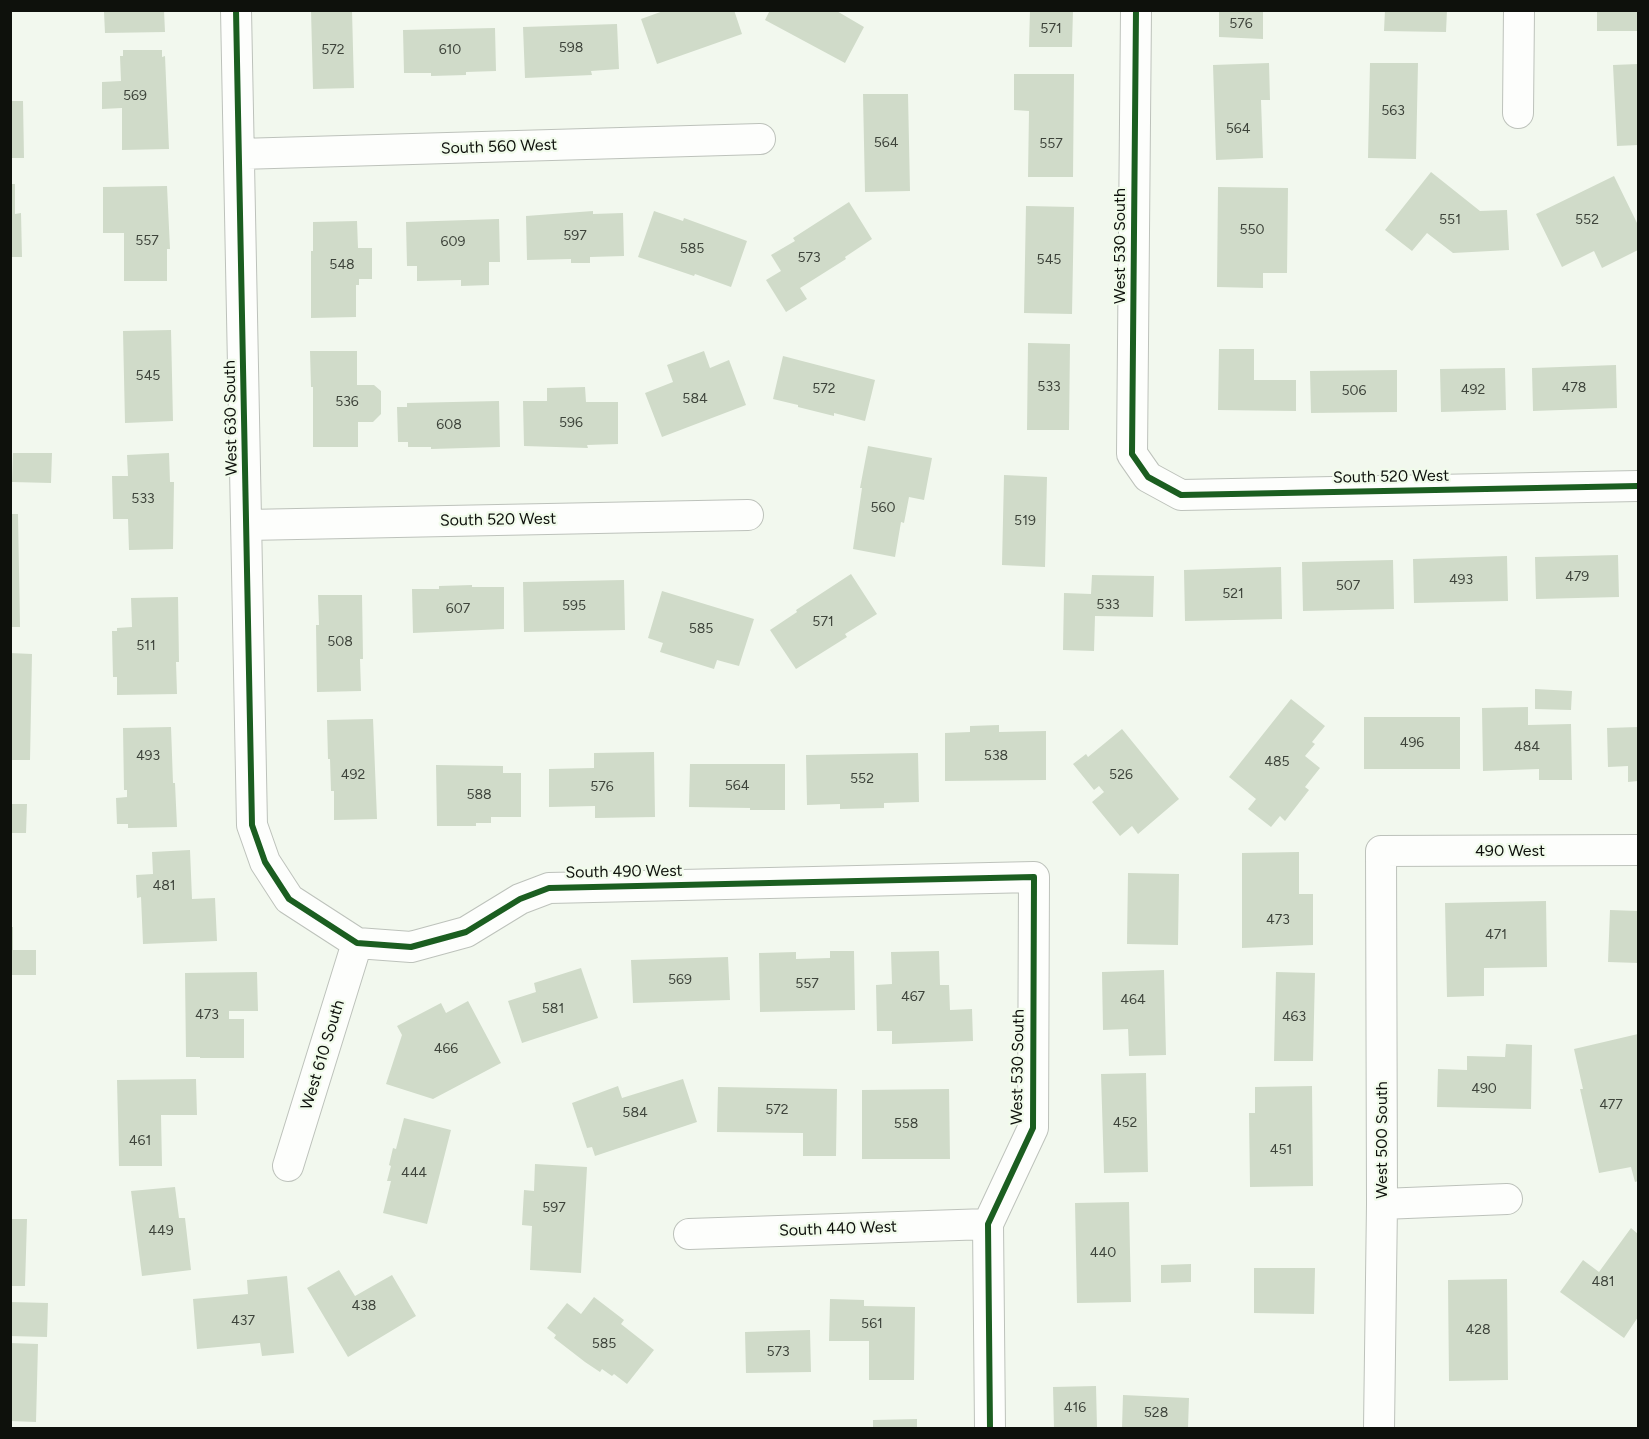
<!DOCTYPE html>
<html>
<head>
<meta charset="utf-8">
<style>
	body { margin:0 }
	#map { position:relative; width:1649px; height:1439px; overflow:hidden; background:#f2f8ee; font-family:Figtree,sans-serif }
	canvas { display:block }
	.frame { position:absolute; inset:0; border:12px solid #0e110c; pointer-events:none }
</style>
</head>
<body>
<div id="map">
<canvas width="1649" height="1439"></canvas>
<div class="frame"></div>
</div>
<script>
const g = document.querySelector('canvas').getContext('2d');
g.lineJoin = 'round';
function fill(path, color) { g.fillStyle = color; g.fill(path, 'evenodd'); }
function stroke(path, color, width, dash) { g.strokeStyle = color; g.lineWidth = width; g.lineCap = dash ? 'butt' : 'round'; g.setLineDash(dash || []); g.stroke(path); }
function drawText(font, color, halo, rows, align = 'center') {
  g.font = font + ' Figtree,sans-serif'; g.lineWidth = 4.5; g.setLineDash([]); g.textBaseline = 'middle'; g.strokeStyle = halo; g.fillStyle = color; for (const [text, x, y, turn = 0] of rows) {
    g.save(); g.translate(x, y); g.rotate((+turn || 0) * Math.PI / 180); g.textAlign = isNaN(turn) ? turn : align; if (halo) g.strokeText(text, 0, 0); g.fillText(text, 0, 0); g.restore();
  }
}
const building = new Path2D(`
	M120,10H164L165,32L105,33L104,12H120Z
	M311,10H352L354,88L313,89Z
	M666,10H734L742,34L657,64L641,19Z
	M770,10H835L864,27L845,63L765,20Z
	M1030,10H1073L1072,47H1029Z
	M1219,10H1263V39L1219,37Z
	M1385,10H1447L1446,32L1384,31Z
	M1597,10H1638V31H1597Z
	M617,24L619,69L591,71L592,75L525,78L523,27Z
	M495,28L496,71L466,72V75L431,76V73H404L403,30Z
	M123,50H162V57L165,56L169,149L122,150V108L102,109V82L121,81L120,56H123Z
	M1269,63L1270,100H1261L1263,158L1216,160L1213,65Z
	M1370,63H1418L1416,159L1368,158Z
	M1638,64V145L1617,146L1613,65Z
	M1014,74H1074L1073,177H1028L1029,111L1014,110Z
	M863,94H908L910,191L865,192Z
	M10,101H23L24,158H10Z
	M1431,172L1480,211L1507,210L1509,250L1453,253L1427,233L1412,251L1385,230Z
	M1614,176L1638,225V250L1602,268L1594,251L1562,267L1536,214Z
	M10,184H15V214L21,213L22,257H10Z
	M167,186L170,249H167V281H124V233H103V187Z
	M1218,187L1288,188L1287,273H1263V288L1217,287Z
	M849,202L872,239L845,257L846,259L800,288L807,299L786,312L766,280L781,271L771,255L795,241L793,238Z
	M1026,206L1074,207L1072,314L1024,313Z
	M593,211V214L623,213L624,256L590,257V263H571V259L527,260L526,216Z
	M654,211L683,221L684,218L747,241L731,287L695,274L694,276L638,257Z
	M499,219L500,262H489V285L461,286V280L417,281V266H407L406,222Z
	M357,221L358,248H372V279H359V285H356V317L311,318V251H313V222Z
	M171,330L173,421L125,423L123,331Z
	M1028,343L1070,344L1069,430H1027Z
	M1219,349H1254V380H1296V411L1218,410Z
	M310,351H357V385H374L381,391V414L373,422H358V447H313V387H311Z
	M704,351L710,368L729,360L746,405L662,437L645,393L673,382L667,365Z
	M783,356L875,380L865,421L834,413V416L798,407V405L773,399Z
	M1616,365L1617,408L1533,411L1532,368Z
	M1505,368L1506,410L1441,412L1440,369Z
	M1397,370V412L1311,413L1310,371Z
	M585,387L586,402H618V444L587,445L588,448L524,446L523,401H547V388Z
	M499,401L500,447L431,449V447H408V442H398L397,407H407V403Z
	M868,446L932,458L924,500L909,497L904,523L901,522L895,557L853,549L862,488H860Z
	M13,453H52L51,483L12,482Z
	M169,453L170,482H174L173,549L129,550L128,519H113L112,476H128L127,455Z
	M1004,475L1047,477L1045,567L1002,565Z
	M10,514H18L20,627H10Z
	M1618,555L1619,597L1536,599L1535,557Z
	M1507,556L1508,601L1414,603L1413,559Z
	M1393,560L1394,609L1303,611L1302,562Z
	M1281,567L1282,619L1185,621L1184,570Z
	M851,574L877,614L845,634L847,637L796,669L770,630L797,612L796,610Z
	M1092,575L1154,576L1153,617L1095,616L1094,651L1063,650L1064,593L1091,594Z
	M624,580L625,630L524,632L523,582Z
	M472,585V587H504V629L413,633L412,589H439V586Z
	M662,591L754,619L739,666L717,660L714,669L660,652L663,643L648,638Z
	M318,595H362L363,659H360L361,691L317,692L316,625H319Z
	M178,597L179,662H176L177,694L117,695V677H113L112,631H117V628L132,627L131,598Z
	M10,653L32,654L30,760H10Z
	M1535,689L1572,691L1571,710L1535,709Z
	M1291,699L1325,726L1312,742L1315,744L1305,756L1320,768L1305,787L1309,790L1285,821L1280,816L1271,827L1248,809L1256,799L1229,777Z
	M1528,707V725L1571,724L1572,780H1539V769L1483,771L1482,708Z
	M1364,717H1460V769H1364Z
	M373,719L377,819L334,820V791H331L330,759H328L327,720Z
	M999,725V732L1046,731V780L945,781V733L970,732V726Z
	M171,727L173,783H175L177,827L128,828V824H117L116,798L127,797V790H124L123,728Z
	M1638,727V781L1628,782V766L1608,767L1607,728Z
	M1122,729L1179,799L1138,834L1132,826L1120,836L1092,802L1104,792L1099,786L1094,790L1073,764L1086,754L1088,757Z
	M654,752L655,817L595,818V806L549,807V769L594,768V753Z
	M918,753L919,802L884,803V808L840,809V804L807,805L806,755Z
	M690,764H785V810H750V808L689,807Z
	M436,765L503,766V773H521V817H491V823H476V826H437Z
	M10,804H27L26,833H10Z
	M190,850L192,899L215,898L217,941L143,944L141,897L137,898L136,875L153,874L152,852Z
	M1299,852V894H1313V945L1242,948V853Z
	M1128,873L1179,874L1178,945L1127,944Z
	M1546,901L1547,967L1484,968V996L1447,997L1445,903Z
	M1610,910L1638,911V963L1608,962Z
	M10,927H13V950H36V975H10Z
	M830,951H854L855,1010L760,1012L759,953L796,952V959L830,958Z
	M939,951L940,985H949L950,1010L972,1009L973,1041L892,1044V1031H877L876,985L892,984L891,952Z
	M728,957L730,1000L633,1003L631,960Z
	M581,968L598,1018L522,1043L508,1001L536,992L534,983Z
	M1164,970L1166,1055L1129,1056L1128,1029L1103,1030L1102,972Z
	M257,972L258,1011H229V1019H244V1058H200V1057H186L185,973Z
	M1276,972L1315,973L1313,1061H1274Z
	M468,1001L501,1063L433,1099L386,1084L402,1035L397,1026L441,1003L446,1013Z
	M1638,1034V1181L1635,1182L1631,1167L1599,1173L1580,1089H1583L1574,1049Z
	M1506,1044L1532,1045L1531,1109L1437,1107L1438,1069L1467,1070V1056L1505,1057Z
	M1146,1073L1148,1172L1104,1173L1101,1074Z
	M196,1079L197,1115H161L162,1166H119L117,1080Z
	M683,1079L697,1122L595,1156L592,1147L587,1148L572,1103L618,1086L622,1098Z
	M1312,1086L1313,1186L1250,1187L1249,1113H1255V1087Z
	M718,1087L837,1089L836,1156H803V1133L717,1132Z
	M949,1089L950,1159H862V1090Z
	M404,1118L451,1130L427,1224L383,1213L391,1181H387L391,1166L389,1165L393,1148L396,1149Z
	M535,1164L587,1167L581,1273L530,1270L532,1226L522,1225L524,1190L534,1191Z
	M175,1187L179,1218H185L191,1270L142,1276L131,1191Z
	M1129,1202L1131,1302L1077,1303L1075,1203Z
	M10,1219H27L25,1286H10Z
	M1631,1228L1638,1234V1317L1624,1338L1560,1292L1583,1260L1599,1272Z
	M1191,1264V1282L1161,1283V1265Z
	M1254,1268H1315L1314,1314L1254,1313Z
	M339,1270L355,1296L392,1275L416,1316L348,1357L307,1288Z
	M287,1276L294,1353L262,1356L260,1343L197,1349L193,1299L248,1294L247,1280Z
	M1507,1279L1508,1380L1449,1381L1448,1280Z
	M594,1297L624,1320L621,1324L654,1350L627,1384L614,1374L612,1376L602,1369L600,1372L585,1362L554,1338L556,1335L547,1328L567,1303L581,1314Z
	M830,1299L864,1300V1306L915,1307L914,1380H869V1341H829Z
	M10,1302L48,1303L47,1337L10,1336Z
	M810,1330L811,1372L746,1373L745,1332Z
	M10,1343L38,1344L36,1422L10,1421Z
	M1096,1386L1097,1428H1054L1053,1387Z
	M1123,1395L1189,1398L1188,1428H1122Z
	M917,1419V1428H873V1420Z`);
const minor = new Path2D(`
	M236,10L252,825L265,862L289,899L357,943L411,947L466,932L520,899L549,888L1034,877L1033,1128L988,1224L990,1428
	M1136,10L1132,454L1148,477L1181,495L1638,486
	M1518,113L1519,10
	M239,154L760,139
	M247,525L748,515
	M288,1166L357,943
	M1382,1204L1507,1199
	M689,1234L988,1224
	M1379,1428L1382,1204L1381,851L1638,850`);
const cycleway = new Path2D(`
	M236,10L252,825L265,862L289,899L357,943L411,947L466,932L520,899L549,888L1034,877L1033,1128L988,1224L990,1428
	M1136,10L1132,454L1148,477L1181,495L1638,486`);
const numberNames = [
	["576",1241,24],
	["571",1051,29],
	["598",571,48],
	["572",333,50],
	["610",450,50],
	["569",135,96],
	["563",1393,111],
	["564",1238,129],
	["564",886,143],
	["557",1051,144],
	["551",1450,220],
	["552",1587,220],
	["550",1252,230],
	["597",575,236],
	["557",147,241],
	["609",453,242],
	["585",692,249],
	["573",809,258],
	["545",1049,260],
	["548",342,265],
	["545",148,376],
	["533",1049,387],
	["478",1574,388],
	["572",824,389],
	["492",1473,390],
	["506",1354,391],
	["584",695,399],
	["536",347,402],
	["596",571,423],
	["608",449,425],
	["533",143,499],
	["560",883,508],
	["519",1025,521],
	["479",1577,577],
	["493",1461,580],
	["507",1348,586],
	["521",1233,594],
	["533",1108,605],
	["595",574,606],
	["607",458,609],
	["571",823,622],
	["585",701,629],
	["508",340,642],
	["511",146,646],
	["496",1412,743],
	["484",1527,747],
	["493",148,756],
	["538",996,756],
	["485",1277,762],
	["492",353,775],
	["526",1121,775],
	["552",862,779],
	["564",737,786],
	["576",602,787],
	["588",479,795],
	["481",164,886],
	["473",1278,920],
	["471",1496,935],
	["569",680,980],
	["557",807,984],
	["467",913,997],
	["464",1133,1000],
	["581",553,1009],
	["473",207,1015],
	["463",1294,1017],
	["466",446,1049],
	["490",1484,1089],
	["477",1611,1105],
	["572",777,1110],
	["584",635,1113],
	["452",1125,1123],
	["558",906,1124],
	["461",140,1141],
	["451",1281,1150],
	["444",414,1173],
	["597",554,1208],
	["449",161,1231],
	["440",1103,1253],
	["481",1603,1282],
	["438",364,1306],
	["437",243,1321],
	["561",872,1324],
	["428",1478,1330],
	["585",604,1344],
	["573",778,1352],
	["416",1075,1408],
	["528",1156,1413]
];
const streetNames = [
	["South 560 West",499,147,-2],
	["West 530 South",1120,246,-90],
	["West 630 South",231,418,-91],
	["South 520 West",1391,477,-1],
	["South 520 West",498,520,-1],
	["490 West",1510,851],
	["South 490 West",624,872,-1],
	["West 610 South",323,1055,-73],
	["West 530 South",1018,1067,-89],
	["West 500 South",1382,1140,-90],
	["South 440 West",838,1229,-2]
];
fill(building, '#d0dbc9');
stroke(minor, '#bdc2bb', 32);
stroke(minor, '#fdfefc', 30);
stroke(cycleway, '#1b5e20', 6);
drawText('14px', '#3e443b', null, numberNames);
drawText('16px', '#0e110c', '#f1fbeb', streetNames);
</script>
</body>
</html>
